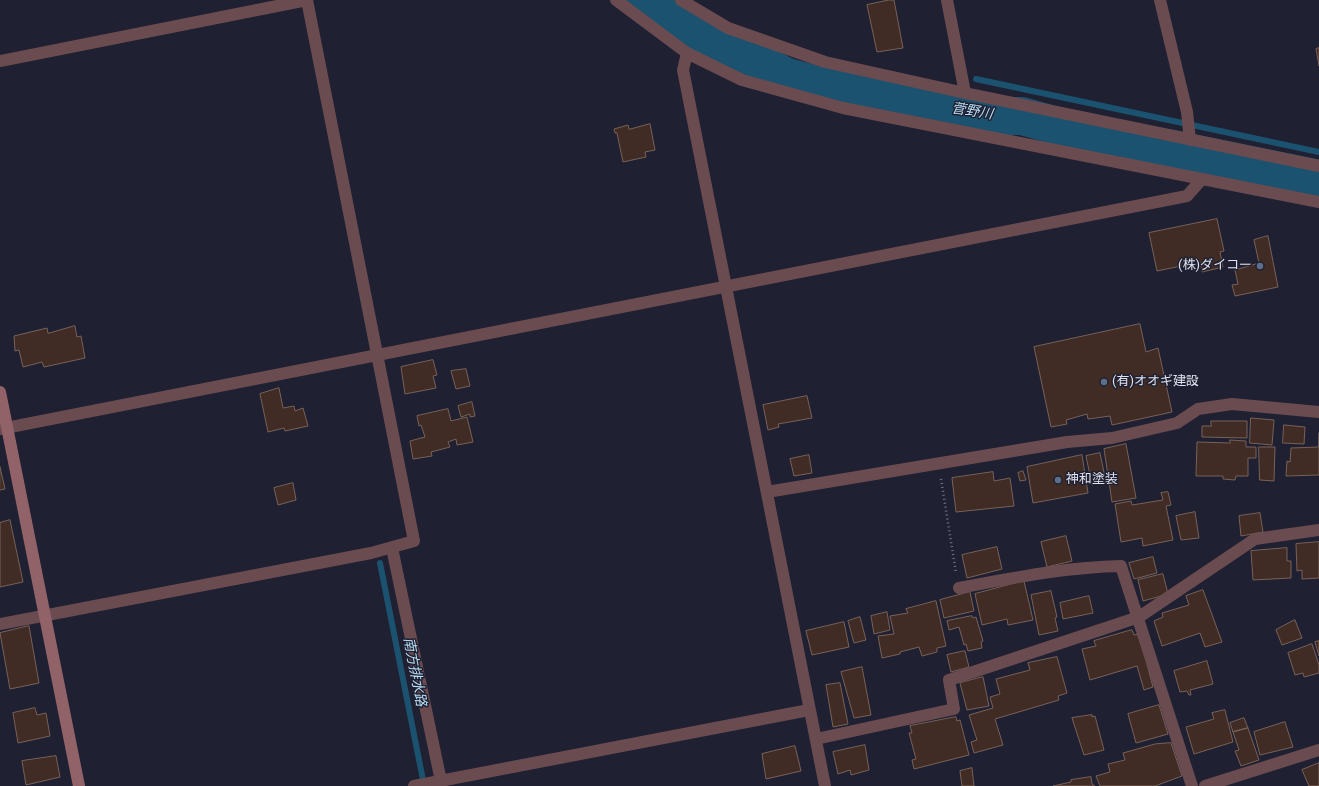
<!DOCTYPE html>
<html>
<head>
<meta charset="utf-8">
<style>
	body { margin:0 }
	canvas { display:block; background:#1f2032 }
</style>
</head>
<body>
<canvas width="1319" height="786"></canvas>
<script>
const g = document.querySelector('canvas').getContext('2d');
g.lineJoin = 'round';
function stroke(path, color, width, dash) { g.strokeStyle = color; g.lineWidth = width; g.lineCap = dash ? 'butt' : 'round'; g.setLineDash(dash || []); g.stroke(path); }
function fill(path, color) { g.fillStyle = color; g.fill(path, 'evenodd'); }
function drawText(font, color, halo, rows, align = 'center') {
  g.font = font + ' Roboto,"Noto Sans JP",sans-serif'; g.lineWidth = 3; g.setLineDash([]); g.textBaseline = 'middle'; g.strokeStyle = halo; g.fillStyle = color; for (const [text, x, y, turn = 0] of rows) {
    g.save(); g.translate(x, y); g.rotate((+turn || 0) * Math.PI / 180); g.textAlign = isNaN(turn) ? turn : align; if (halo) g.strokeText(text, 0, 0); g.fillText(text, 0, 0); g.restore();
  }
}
const stream = new Path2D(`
	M976,79L1319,152
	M380,563L424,785`);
const river = new Path2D(`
	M640,0L648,6L787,77L829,88L998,116H1022L1078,132L1178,150L1319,179`);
const building = new Path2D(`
	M889,0H894L903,48L877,52L867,5Z
	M1319,48V66L1316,49Z
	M650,124L655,150L645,152L646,157L623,162L617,133H615L614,129L628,125L629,129Z
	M1217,219L1224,251L1220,252L1223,267L1202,272L1200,262L1157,271L1149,233Z
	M1268,236L1278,287L1235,296L1232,285L1238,284L1235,270L1259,263L1254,240Z
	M1140,324L1146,352L1158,348L1172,412L1112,425L1110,416L1088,419L1087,414L1066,420L1067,424L1051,427L1034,347Z
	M75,326L77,337L81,336L85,358L44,367L42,362L23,367L19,350L15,351L14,336L47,328L48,333Z
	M433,360L437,375L433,376L436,388L405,394L401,367Z
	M466,369L470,386L456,389L451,371Z
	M279,388L283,408L294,406L295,411L303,408L308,426L285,431L284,428L268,432L260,394Z
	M807,396L812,418L778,424L779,427L768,430L763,405Z
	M472,402L475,416L470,417V414L461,417L458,406Z
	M448,409L451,421L467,417L473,442L457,445L456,439L448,442L450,447L431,452L432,456L413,459L410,441L425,437L421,425L419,426L417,416Z
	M1251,418L1274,420L1272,445L1250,443Z
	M1211,421H1247V438L1202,437V426H1211Z
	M1284,425L1305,427L1304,444L1283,443Z
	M1319,433V475L1286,476L1287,461L1290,462L1291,448L1318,447Z
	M1230,440L1246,441V447H1256V458H1248V476H1236L1235,480L1223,479V476H1196L1197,442L1230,443Z
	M1126,444L1136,498L1112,502L1104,449Z
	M1259,447H1275L1274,481L1260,480Z
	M1100,453L1106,482L1092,485L1086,456Z
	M809,455L812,473L794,476L790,459Z
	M1082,455L1088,493L1033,503L1027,467Z
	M0,467L5,489L0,490Z
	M1023,471L1026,480L1020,481L1018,473Z
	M993,472L994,481L1010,478L1014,506L956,512L952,478Z
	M293,483L296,500L278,505L274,488Z
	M1168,492L1171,505L1166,506L1173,540L1143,546L1142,538L1121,542L1115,504L1131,501L1132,505L1163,500L1161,493Z
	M1195,512L1199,538L1181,540L1176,516Z
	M1260,513L1263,532L1241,536L1239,516Z
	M10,520L23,582L0,587V523Z
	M1066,536L1072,561L1047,567L1041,542Z
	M1319,542V578L1302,579V570L1297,571L1296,544Z
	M997,547L1002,569L967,578L962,555Z
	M1287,548V561H1291V578L1253,580L1251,551Z
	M1153,557L1157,573L1134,579L1129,563Z
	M1163,574L1168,594L1143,601L1138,580Z
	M1024,581L1033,620L1008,625L1007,619L982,625L975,594Z
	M1203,590L1222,642L1205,647L1200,633L1162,646L1154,621L1163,617L1162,613L1189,605L1186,596Z
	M1051,591L1057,617L1055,618L1058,631L1039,635L1031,595Z
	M970,592L974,611L944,618L940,600Z
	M1089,596L1093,613L1063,619L1060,603Z
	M936,601L946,646L937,648V652L922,656L919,647L900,652V654L882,658L878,636L894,634L890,616L908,613L906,609Z
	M887,612L890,630L874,634L871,616Z
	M972,616L973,618L976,617L983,641L981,642L982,648L968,651L966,644L964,645L959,627L949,630L947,621Z
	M860,617L866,640L854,643L848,621Z
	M1295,620L1302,638L1282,645L1276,630Z
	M844,622L849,647L812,655L806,631Z
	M29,626L39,683L10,689L0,633Z
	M1132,630L1134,635L1139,634L1153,687L1144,690L1137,666L1090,680L1082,649L1096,646L1094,641Z
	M1319,641V656L1315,642Z
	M1312,644L1319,665V673L1304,677L1303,673L1295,675L1288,653Z
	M965,651L969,667L951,672L947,655Z
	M1057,657L1067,693L1058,696L1059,700L995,719L1003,745L974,753L971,742L977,740L969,715L993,708L990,697L1000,694L996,679L1030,670L1028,663Z
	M1207,661L1213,684L1190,690L1191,695H1189L1187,691L1180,692L1174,671Z
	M862,667L871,715L854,718L841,672Z
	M983,677L989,706L967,710L960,683Z
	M840,683L848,724L833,727L826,685Z
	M1159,705L1168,734L1136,743L1128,714Z
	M35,708L37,715L46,713L50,736L18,743L13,713Z
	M1225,710L1233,742L1194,754L1186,727L1214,719L1212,713Z
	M1092,715V717L1095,716L1104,750L1084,755L1072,718Z
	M956,717L957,721L960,720L969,755L914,769L912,760L916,759L909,733H912L910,726Z
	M1244,718L1248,728L1233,732L1230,723Z
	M1285,722L1293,747L1260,755L1254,732Z
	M1248,728L1259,760L1241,766L1235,751L1239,750L1233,732Z
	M1171,743L1182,776L1155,786H1100L1096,776L1110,772L1108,764L1125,760L1123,753L1155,744Z
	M865,745L869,770L851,775L850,770L838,774L833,752Z
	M795,746L801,771L766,779L762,754Z
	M56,756L60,777L26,785L22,761Z
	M1319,763V786H1309L1302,770Z
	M972,768L974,786H962L960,771Z
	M1091,777L1092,784L1095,786H1053L1071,782V780Z`);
const path = new Path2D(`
	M941,479L956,573`);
const street = new Path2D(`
	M616,0L687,53L742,80L843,108L1319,202
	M681,0L728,28L825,62L965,93L1319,166
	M947,0L965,93
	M1160,0L1187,112L1190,140
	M687,53L683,70L825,786
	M0,61L307,0
	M0,429L1187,196L1202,179
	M767,492L1067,442L1112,438L1177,423L1198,409L1232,404L1319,412
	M392,548L442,786
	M959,588C1013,578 1066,567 1121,566L1192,786
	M0,624L371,553L414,541L307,0
	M816,739L954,709L949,680L1139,617L1255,539L1319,530
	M414,786L809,710
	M1205,786L1319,750`);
const secondary = new Path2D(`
	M0,392L79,786`);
const markers = [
	[1260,266,4,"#5c6f8a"],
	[1104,382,4,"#5c6f8a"],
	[1058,480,4,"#5c6f8a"]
];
const poiNames = [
	["(株)ダイコー",1252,266,"right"],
	["(有)オオギ建設",1112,382],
	["神和塗装",1066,480]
];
const waterNames = [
	["菅野川",972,112,9],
	["南方排水路",414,672,79]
];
stroke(stream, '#1b526f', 6);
stroke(river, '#1b526f', 38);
fill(building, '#402c24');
stroke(building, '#786158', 1);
stroke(path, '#727383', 2.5, [1, 3]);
stroke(street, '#6a4b50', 12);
stroke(secondary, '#926269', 12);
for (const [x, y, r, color] of markers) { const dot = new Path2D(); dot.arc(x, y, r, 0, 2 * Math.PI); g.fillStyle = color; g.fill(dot); stroke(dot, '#1f2032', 1.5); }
drawText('13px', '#e0e2ee', '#1f2032', poiNames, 'left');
drawText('italic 14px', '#b8dcf3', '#1f2032', waterNames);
</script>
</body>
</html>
